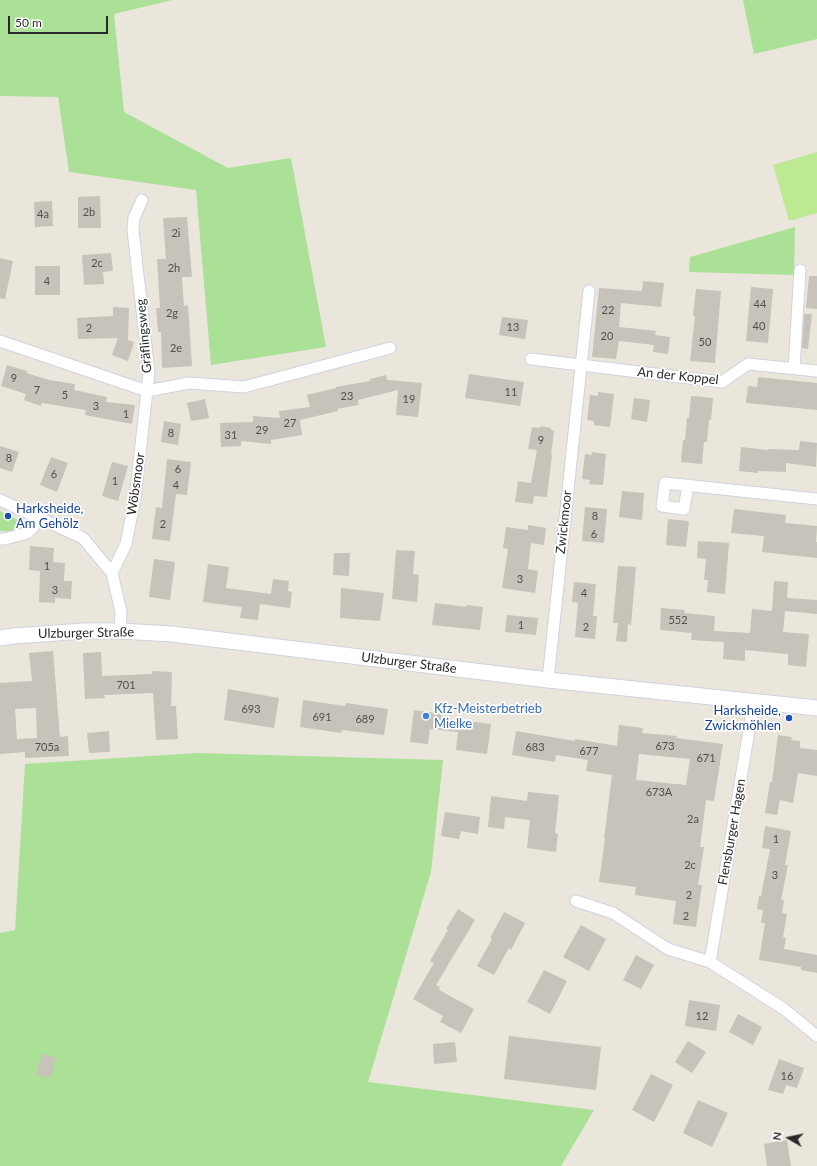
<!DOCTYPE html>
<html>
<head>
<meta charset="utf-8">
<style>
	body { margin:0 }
	#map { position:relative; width:817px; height:1166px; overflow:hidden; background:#ebe6db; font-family:Lato,sans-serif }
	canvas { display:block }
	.north { position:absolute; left:769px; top:1118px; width:40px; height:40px; -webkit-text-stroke:3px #fff; paint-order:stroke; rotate:279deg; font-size:11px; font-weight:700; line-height:16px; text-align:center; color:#292929 }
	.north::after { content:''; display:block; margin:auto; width:14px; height:18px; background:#292929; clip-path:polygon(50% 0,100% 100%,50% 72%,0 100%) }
	.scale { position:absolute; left:8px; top:16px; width:100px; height:18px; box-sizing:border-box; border:2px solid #292929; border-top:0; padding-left:5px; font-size:12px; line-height:14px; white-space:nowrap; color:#292929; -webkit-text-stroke:3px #fff; paint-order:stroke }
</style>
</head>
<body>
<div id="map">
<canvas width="817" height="1166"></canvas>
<div class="north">N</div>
<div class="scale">50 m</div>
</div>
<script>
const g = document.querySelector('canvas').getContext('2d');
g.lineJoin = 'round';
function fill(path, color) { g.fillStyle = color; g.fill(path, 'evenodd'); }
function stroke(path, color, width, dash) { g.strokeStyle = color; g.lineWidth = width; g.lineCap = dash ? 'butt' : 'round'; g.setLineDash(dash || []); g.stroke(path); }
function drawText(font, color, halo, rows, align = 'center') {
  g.font = font + ' Lato,sans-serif'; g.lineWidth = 3.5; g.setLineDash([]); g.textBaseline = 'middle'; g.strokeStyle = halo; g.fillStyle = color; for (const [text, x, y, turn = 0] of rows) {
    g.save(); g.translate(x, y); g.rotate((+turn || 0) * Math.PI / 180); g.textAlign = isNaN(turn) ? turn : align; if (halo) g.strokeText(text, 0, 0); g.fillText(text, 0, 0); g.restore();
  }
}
const green = new Path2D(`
	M0,0H172L114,14L124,112L228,168L291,158L326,347L211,365L196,190L69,172L58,97L0,96Z
	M743,0H817V39L754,54Z
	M795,227L794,275L689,272L690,257Z
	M0,511L20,521L18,527L11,531H0Z
	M197,753L443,760L431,872L368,1082L594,1110L561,1166H0V933L15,930L25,764Z`);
const pitch = new Path2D(`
	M817,152V213L789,221L773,165Z`);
const building = new Path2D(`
	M100,196L101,228H78V197Z
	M52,201L53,226L35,227L34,202Z
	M187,217L192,277H182L184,306L188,305L192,366L162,368L161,332H158L156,308H160L157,259H166L163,218Z
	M111,253L113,271L103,272L104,284L84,285L82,255Z
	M0,258L13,261L5,299L0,298Z
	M35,266H60V295H35Z
	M809,276H817V309L806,308Z
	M643,281L664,283L661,307L621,303L619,327L656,331L655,335L670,337L668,354L653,352L654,345L619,341L616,359L592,357L599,288L642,291Z
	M751,287L773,289L768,343L746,341Z
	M696,289L721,291L715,363L690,361L695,316H693Z
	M113,307L129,308L128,340L134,342L128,361L112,355L118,338L78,339L77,318L113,316Z
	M804,314H812L808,349L802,348Z
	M502,317L528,320L525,339L499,335Z
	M7,365L27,371L26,373L49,380L75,384L74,390L107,397L106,402L135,405L132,424L85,415L86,410L42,403L41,406L24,400L26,394L1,386Z
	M469,374L524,382L520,406L465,398Z
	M386,375L387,380L422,383L418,417L396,415L398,390L358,400L359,405L337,409L338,411L300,420L302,435L271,440V444L241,441V446L221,447L220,423L253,422V416L280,418L279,411L310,407L307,395L336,388V387L370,381V379Z
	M758,377L817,383V410L746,403L748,386L757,387Z
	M598,392L614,394L610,427L594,425V421L587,420L590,395L598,396Z
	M691,396L713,398L711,420H709L707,442H704L702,464L681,462L683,440H685L687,418H689Z
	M634,398L650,400L647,422L631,419Z
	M205,399L209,418L191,421L187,403Z
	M164,421L181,424L178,445L161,442Z
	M540,426L551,428V430L554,431L551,455H552L547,497L534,496L533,504L515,502L518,481L531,483L537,450L528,449L532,427L539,428Z
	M800,441L817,443L816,467L786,463V472L758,471V473L739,471L741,447L768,450V449L799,450Z
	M0,446L19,452L12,472L0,468Z
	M592,452L606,454L603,485L589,484L590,480L582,479L585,454L592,455Z
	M51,457L68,463L57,492L40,485Z
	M167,459L191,462L187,495L176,494L170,541L152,539L156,507L162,508Z
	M112,462L128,466L118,501L102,496Z
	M622,491L644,493L642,520L619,517Z
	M585,507L607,509L604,543L582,541Z
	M734,509L786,515L785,523L817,526L816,542H817V558L762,552L764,536L731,533Z
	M668,519L689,521L686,547L666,545Z
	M528,525L546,528L544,545L531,543L528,569L538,571L535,593L502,588L508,549L503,548L506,527L528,530Z
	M698,541L729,543L725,594L707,592L708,580H704L706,559L697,558Z
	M30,546L54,548L53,562L65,563L64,581H72L71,599L55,598V603L39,602L40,571L29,570Z
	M396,550L415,551L413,574L419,575L417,602L392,599Z
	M334,553H350L349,576L333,575Z
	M154,559L175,562L170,600L149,597Z
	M208,564L229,567L226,588L271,594L273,579L289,581L288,591L292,592L290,608L260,604L258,620L240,618L242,607L203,602Z
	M618,566L636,567L631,625L628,624L627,642L616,641L618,623H613Z
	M774,581L788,582L787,598L817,600V614L785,611L783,632L809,634L806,667L788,665V654L745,650V661L723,659L724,642L691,640L692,633L660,630L661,608L685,610L684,613L715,616L714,631L750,633L752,609L772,611Z
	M574,582L596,584L593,616H597L595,639L575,637L578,603L572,602Z
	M341,588L384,593L380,621L340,618Z
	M435,603L466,607V605L483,607L480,630L432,625Z
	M507,615L538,618L536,635L505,632Z
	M53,651L60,737L68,736L69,756L25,758V752L0,754V683L32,681L29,653ZM36,708L37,738L17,739L15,709Z
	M101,652L102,676L152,674V671L172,672L171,706H176L178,739L156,740L153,693L104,695L105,698L85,699L83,653Z
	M228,689L279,698L274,728L224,720Z
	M303,700L345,706L346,703L388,709L384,735L342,730L341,733L300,727Z
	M414,710L442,714L441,718L491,724L487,754L456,750L458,732L430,729L428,744L410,742Z
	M619,725L643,728L642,733L677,736L676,738L723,744L714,801L706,800L700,847H704L698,885H702L696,927L673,924L676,901L635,895L636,887L599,882L605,839H604L612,775L586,771L588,760L556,755L555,762L512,755L516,731L575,741V739L617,746ZM639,754L690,759L686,785L636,780Z
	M109,731L110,752L89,753L87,733Z
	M778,735L792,737L791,740L800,741V748L817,750V776L798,773L793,803L780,800L777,815L765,813L770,782H772Z
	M528,792L559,795L555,833L558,834L556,852L527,848L530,820L505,817L504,829L488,827L491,796L527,801Z
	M445,812L480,817L478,834L461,831L459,839L441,836Z
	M765,826L791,831L785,865H788L781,900H784L782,913L787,914L783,937L786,938L784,949L817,955V973L801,970V967L759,960L765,923H761L763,910L757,909L759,896H761L770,849L762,848Z
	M458,909L475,920L436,985L440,987L439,990L474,1009L461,1033L440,1022L443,1016L413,999L434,963L430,961L448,930L446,929Z
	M504,912L525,923L511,950L509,948L494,975L477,966L492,939L490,938Z
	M581,925L606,939L589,971L563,957Z
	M636,955L654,965L641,989L623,980Z
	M544,970L567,981L550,1014L527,1002Z
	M689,1000L720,1005L716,1031L685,1026Z
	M738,1014L762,1027L753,1045L729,1032Z
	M509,1036L601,1047L596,1090L504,1079Z
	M688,1041L706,1052L692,1073L675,1062Z
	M455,1042L457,1062L434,1064L433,1044Z
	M42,1054L56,1058L50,1078L36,1075Z
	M779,1059L804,1068L797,1088L786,1085L783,1094L768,1090Z
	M651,1074L673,1085L654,1122L632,1110Z
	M698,1100L728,1113L712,1147L683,1133Z
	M787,1140L791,1166H767L764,1144Z`);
const minor = new Path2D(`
	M0,341L147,391L149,373L133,230L134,218L142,200
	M531,359L722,382L748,364L817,371
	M794,368L800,270
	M688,485L684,509L662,506L665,483L817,499
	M0,500L83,538L112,573L121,612L120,631
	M0,539H5L27,533L40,520
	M112,573L126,544L135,498L147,391L189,383L244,387L390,348
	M548,680L589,291
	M576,901L613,913L668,949L710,962L784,1009L817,1036
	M710,962L754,701`);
const secondary = new Path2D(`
	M0,638L13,636L84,631H120L172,634L548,680L817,708`);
const markers = [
	[8,516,4,"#1a4fb4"],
	[426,716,4,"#3f7fe0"],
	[789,718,4,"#1a4fb4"]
];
const numberNames = [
	["2b",89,212],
	["4a",43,214],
	["2i",176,233],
	["2c",97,263],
	["2h",174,268],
	["4",47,281],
	["44",760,304],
	["22",608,310],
	["2g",172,313],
	["40",759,326],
	["13",513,327],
	["2",89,328],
	["20",607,336],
	["50",705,342],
	["2e",176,348],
	["9",14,378],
	["7",37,390],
	["11",511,392],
	["5",65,395],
	["23",347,396],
	["19",409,399],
	["3",96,406],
	["1",126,414],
	["27",290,423],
	["29",262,430],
	["8",171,433],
	["31",231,435],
	["9",541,440],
	["8",9,458],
	["6",178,469],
	["6",54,474],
	["1",115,481],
	["4",176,485],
	["8",595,516],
	["2",163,524],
	["6",594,534],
	["1",47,566],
	["3",520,579],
	["3",55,590],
	["4",584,593],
	["552",678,620],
	["1",521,625],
	["2",586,627],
	["701",126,685],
	["693",251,709],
	["691",322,717],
	["689",365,719],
	["673",665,746],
	["705a",47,747],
	["683",535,747],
	["677",589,751],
	["671",706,758],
	["673A",659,792],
	["2a",693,819],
	["1",776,839],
	["2c",690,865],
	["3",775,875],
	["2",689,895],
	["2",686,916],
	["12",702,1016],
	["16",787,1076]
];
const streetNames = [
	["Gräflingsweg",144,336,-95],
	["An der Koppel",678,376,6],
	["Wöbsmoor",136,484,-82],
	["Zwickmoor",564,522,-84],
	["Ulzburger Straße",86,633,-1],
	["Ulzburger Straße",409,663,7],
	["Flensburger Hagen",732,832,-80]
];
const transitNames = [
	["Harksheide,",16,509],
	["Am Gehölz",16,524],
	["Harksheide,",781,711,"right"],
	["Zwickmöhlen",781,726,"right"]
];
const shopNames = [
	["Kfz-Meisterbetrieb",434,709],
	["Mielke",434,724]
];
fill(green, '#aae197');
fill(pitch, '#bde993');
fill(building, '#c7c2ba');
stroke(minor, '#d0d2e2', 13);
stroke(secondary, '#d0d2e2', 17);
stroke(minor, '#fff', 11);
stroke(secondary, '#fff', 15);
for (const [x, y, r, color] of markers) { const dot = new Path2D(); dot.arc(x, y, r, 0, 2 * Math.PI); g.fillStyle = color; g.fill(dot); stroke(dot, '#fff', 1.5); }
drawText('11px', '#504f4d', null, numberNames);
drawText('13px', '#292929', '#fff', streetNames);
drawText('13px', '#164399', '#fff', transitNames, 'left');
drawText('13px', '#366cbe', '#fff', shopNames, 'left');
</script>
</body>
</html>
